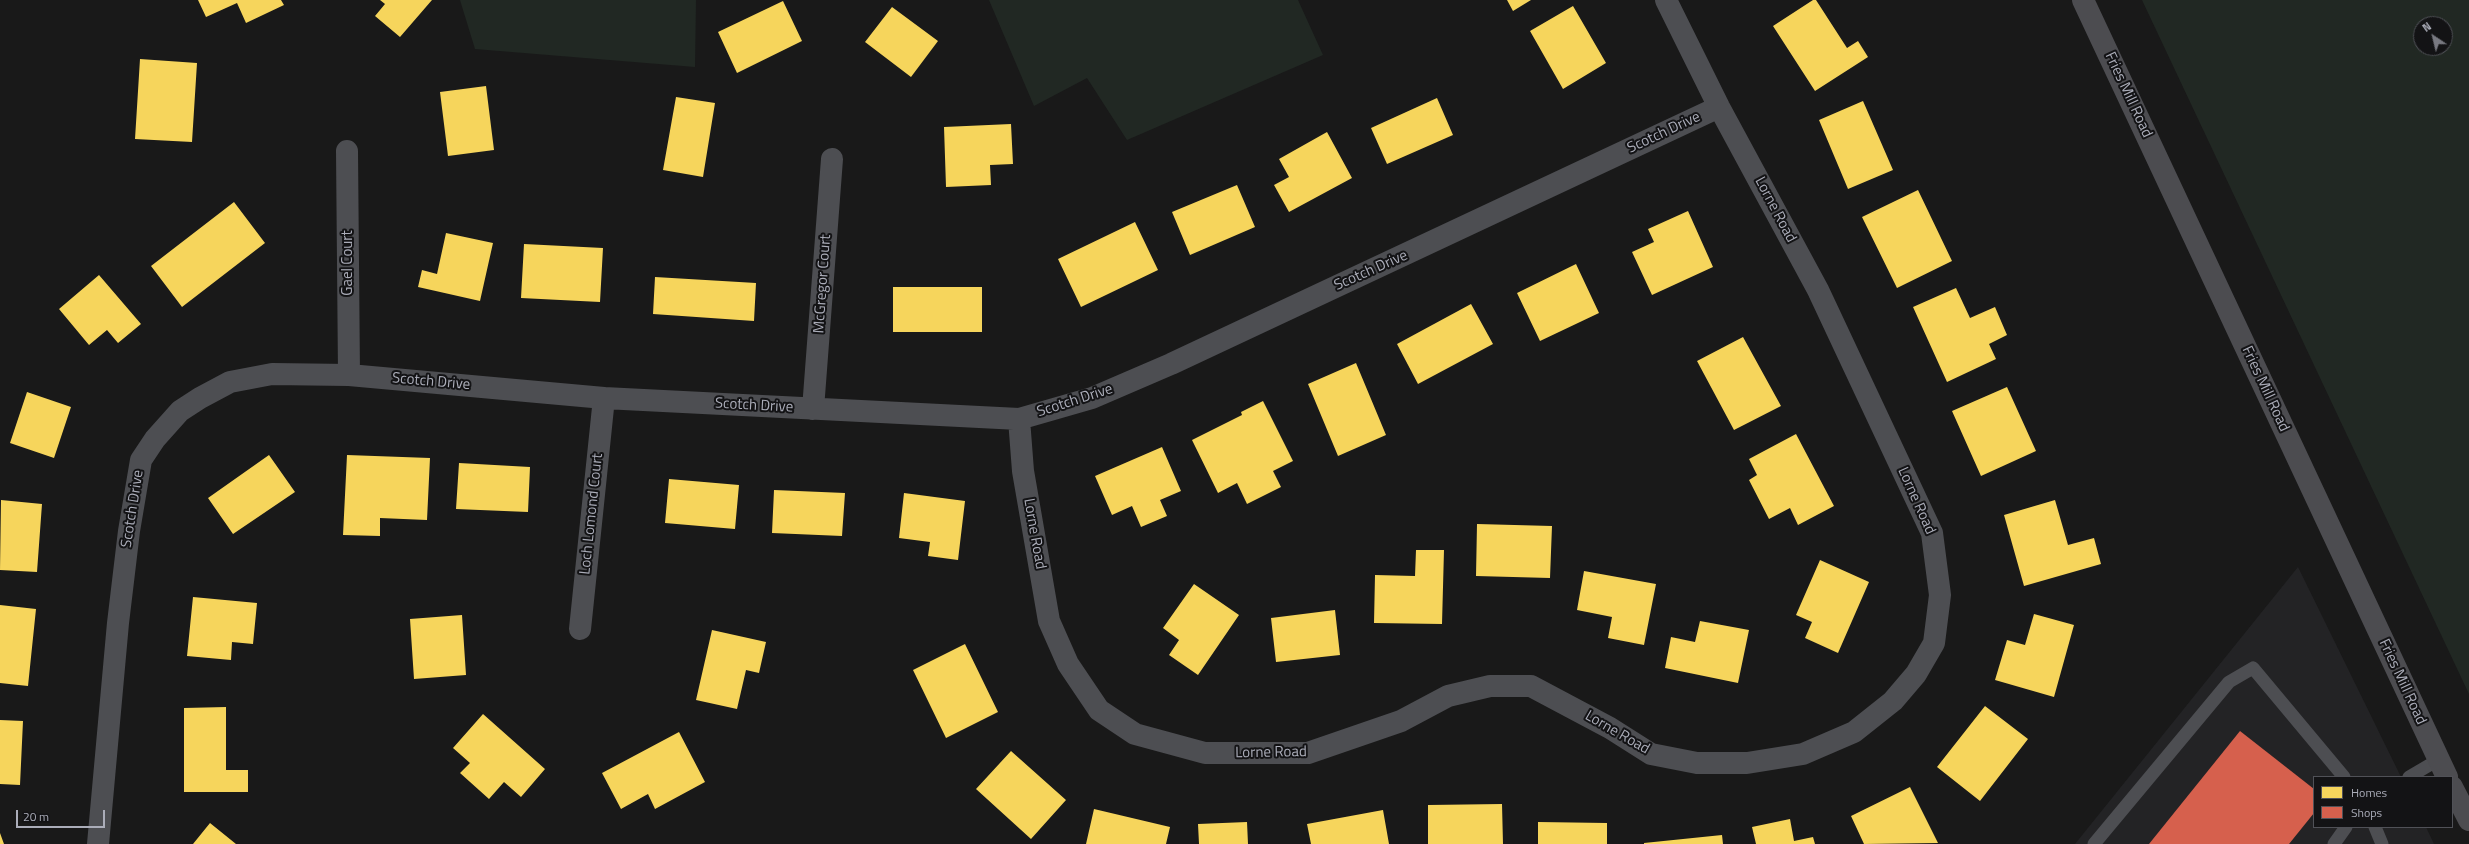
<!DOCTYPE html>
<html>
<head>
<meta charset="utf-8">
<style>
	body { margin:0 }
	#map { position:relative; width:2469px; height:844px; overflow:hidden; background:#191919; font-family:"Titillium Web",sans-serif }
	canvas { display:block }
	.legend { position:absolute; left:2313px; top:776px; width:140px; height:52px; box-sizing:border-box; background:#131315; border:1px solid #505157; margin:0; padding:5px 7px; list-style:none; font-size:12px; color:#abadb9 }
	.legend li { display:flex; align-items:center; gap:8px; height:20px }
	.legend b { width:20px; border:1px solid #505157 }
	.north { position:absolute; left:2413px; top:16px; width:40px; height:40px; box-sizing:border-box; background:#131315; border:1px solid #505157; border-radius:50%; rotate:325deg; font-size:11px; font-weight:700; line-height:16px; text-align:center; color:#abadb9 }
	.north::after { content:''; display:block; margin:auto; width:14px; height:18px; background:#787981; clip-path:polygon(50% 0,100% 100%,50% 72%,0 100%) }
	.scale { position:absolute; left:16px; top:810px; width:89px; height:18px; box-sizing:border-box; border:2px solid #abadb9; border-top:0; padding-left:5px; font-size:12px; line-height:14px; white-space:nowrap; color:#abadb9; -webkit-text-stroke:3px #131315; paint-order:stroke }
</style>
</head>
<body>
<div id="map">
<canvas width="2469" height="844"></canvas>
<ul class="legend">
<li><b style="height:11px;background:#f6d55c"></b>Homes</li>
<li><b style="height:11px;background:#d6604d"></b>Shops</li>
</ul>
<div class="north">N</div>
<div class="scale">20 m</div>
</div>
<script>
const g = document.querySelector('canvas').getContext('2d');
g.lineJoin = 'round';
function fill(path, color) { g.fillStyle = color; g.fill(path, 'evenodd'); }
function stroke(path, color, width, dash) { g.strokeStyle = color; g.lineWidth = width; g.lineCap = dash ? 'butt' : 'round'; g.setLineDash(dash || []); g.stroke(path); }
function drawText(font, color, halo, rows, align = 'center') {
  g.font = font + ' "Titillium Web",sans-serif'; g.lineWidth = 4; g.setLineDash([]); g.textBaseline = 'middle'; g.strokeStyle = halo; g.fillStyle = color; for (const [text, x, y, turn = 0] of rows) {
    g.save(); g.translate(x, y); g.rotate((+turn || 0) * Math.PI / 180); g.textAlign = isNaN(turn) ? turn : align; if (halo) g.strokeText(text, 0, 0); g.fillText(text, 0, 0); g.restore();
  }
}
const built = new Path2D(`
	M2298,567L2401,777H2314V827H2426L2434,844H2075Z`);
const green = new Path2D(`
	M460,0H696L695,67L475,49Z
	M989,0H1298L1323,55L1127,140L1087,78L1034,106Z
	M2142,0H2469V694ZM2421,24H2445V48H2421Z`);
const homes = new Path2D(`
	M198,0H281L284,5L246,23L237,3L206,17Z
	M380,0H432L400,37L375,16L385,4Z
	M1507,0H1531L1513,11Z
	M1813,0H1816L1847,48L1858,41L1868,57L1815,91L1773,26Z
	M783,1L802,41L737,73L718,32Z
	M1573,6L1606,63L1563,89L1530,31Z
	M892,7L938,41L911,77L865,42Z
	M140,59L197,63L192,142L135,139Z
	M486,86L494,150L448,156L440,92Z
	M676,97L715,103L703,177L663,170Z
	M1437,98L1453,135L1387,164L1371,128Z
	M1863,101L1893,170L1848,189L1819,120Z
	M1011,124L1013,164L990,165L991,185L946,187L944,127Z
	M1327,132L1352,178L1289,212L1274,185L1289,177L1279,159Z
	M1237,185L1255,227L1190,255L1172,212Z
	M1918,190L1952,261L1897,288L1862,217Z
	M234,202L265,243L182,307L151,266Z
	M1688,211L1713,267L1652,295L1632,252L1654,242L1648,229Z
	M1135,222L1158,270L1081,307L1058,259Z
	M446,233L493,243L480,301L418,287L422,270L437,274Z
	M524,244L603,248L600,302L521,298Z
	M1576,264L1599,313L1540,341L1517,293Z
	M99,275L141,324L118,343L107,330L89,345L59,309Z
	M655,277L756,283L754,321L653,314Z
	M893,287H982V332H893Z
	M1956,288L1970,318L1995,307L2007,335L1989,344L1996,359L1947,382L1913,307Z
	M1471,304L1493,344L1418,384L1397,344Z
	M1743,337L1781,406L1734,430L1697,361Z
	M1356,363L1386,435L1338,456L1308,384Z
	M2007,387L2036,451L1981,476L1952,411Z
	M27,392L71,407L54,458L10,443Z
	M1263,401L1293,461L1273,471L1281,487L1247,504L1237,483L1218,493L1192,440L1242,415L1241,412Z
	M1796,434L1834,506L1798,525L1790,508L1769,519L1749,480L1757,475L1749,459Z
	M1162,447L1181,491L1160,500L1167,516L1141,527L1132,506L1112,515L1095,476Z
	M269,455L295,492L233,534L208,498Z
	M347,455L430,458L427,520L380,518V536L343,535Z
	M459,463L530,467L528,512L456,509Z
	M669,479L739,485L735,529L665,523Z
	M774,490L845,493L842,536L772,533Z
	M904,493L965,501L958,560L928,556L930,542L899,538Z
	M1,500L42,504L37,572L0,570Z
	M2055,500L2068,545L2094,538L2101,564L2024,586L2004,515Z
	M1477,524L1552,526L1550,578L1476,576Z
	M1416,550H1444L1442,624L1374,623L1375,575L1415,576Z
	M1820,560L1869,582L1838,653L1805,638L1812,622L1796,615Z
	M1584,571L1656,584L1644,645L1608,638L1612,617L1577,610Z
	M1194,584L1239,615L1198,675L1169,655L1179,640L1163,628Z
	M193,597L257,603L253,644L232,642L231,660L187,656Z
	M0,605L36,609L28,686L0,683Z
	M1335,610L1340,655L1276,662L1271,618Z
	M2034,614L2074,625L2054,697L1995,680L2007,640L2025,645Z
	M462,615L466,675L414,679L410,619Z
	M1700,621L1749,630L1738,683L1665,668L1671,637L1695,642Z
	M712,630L766,642L759,673L746,670L737,709L696,700Z
	M965,644L998,712L946,738L913,670Z
	M1985,706L2028,739L1980,801L1937,767Z
	M226,707V770H248V792H184V708Z
	M483,714L545,769L521,797L504,782L489,799L460,773L470,763L453,748Z
	M0,720L23,721L20,785L0,784Z
	M679,732L705,782L655,809L648,794L621,809L602,773Z
	M1011,751L1066,800L1031,839L976,789Z
	M1910,787L1938,843L1864,844L1851,816Z
	M1502,804L1503,844H1428V805Z
	M1094,809L1170,827L1166,844H1086Z
	M1383,810L1389,844H1311L1307,824Z
	M1790,819L1794,841L1813,837L1815,844H1756L1752,827Z
	M1247,822L1248,844H1199L1198,824Z
	M1538,822L1607,823V844H1538Z
	M210,823L236,844H193Z
	M0,833L4,844H0Z
	M1722,835L1723,844H1644V843Z`);
const shops = new Path2D(`
	M2240,731L2314,789V813L2289,844H2149Z`);
const lane = new Path2D(`
	M2409,777L2438,760
	M2375,827L2382,844
	M2094,844L2229,682L2253,668L2344,777
	M2334,844L2346,827`);
const street = new Path2D(`
	M347,151L349,375
	M813,409L832,159
	M1019,419L1023,471L1049,621L1068,664L1099,710L1135,734L1205,753H1308L1401,721L1448,696L1490,686H1531L1610,728L1651,754L1697,763H1747L1803,754L1854,732L1893,701L1916,674L1934,643L1940,595L1932,533L1818,290L1719,107L1666,0
	M580,629L604,398
	M98,844L118,623L129,531L141,460L155,439L180,411L200,398L230,382L272,374L349,375L604,398L1019,419L1092,398L1171,364L1719,107`);
const secondary = new Path2D(`
	M2083,0L2447,777
	M2452,787L2469,820`);
const streetNames = [
	["Fries Mill Road",2128,95,65],
	["Scotch Drive",1664,133,-25],
	["Lorne Road",1775,210,62],
	["Gael Court",348,263,-90],
	["Scotch Drive",1371,271,-24],
	["McGregor Court",823,284,-86],
	["Scotch Drive",431,382,5],
	["Fries Mill Road",2265,389,65],
	["Scotch Drive",1075,401,-18],
	["Scotch Drive",754,406,3],
	["Lorne Road",1916,501,66],
	["Scotch Drive",133,509,-81],
	["Loch Lomond Court",592,514,-84],
	["Lorne Road",1034,534,80],
	["Fries Mill Road",2402,682,65],
	["Lorne Road",1617,733,30],
	["Lorne Road",1271,753,-1]
];
fill(built, '#232325');
fill(green, '#212823');
fill(homes, '#f6d55c');
fill(shops, '#d6604d');
stroke(lane, '#4d4e52', 13);
stroke(street, '#4d4e52', 22);
stroke(secondary, '#4c4c50', 22);
drawText('15px', '#abadb9', '#131315', streetNames);
</script>
</body>
</html>
